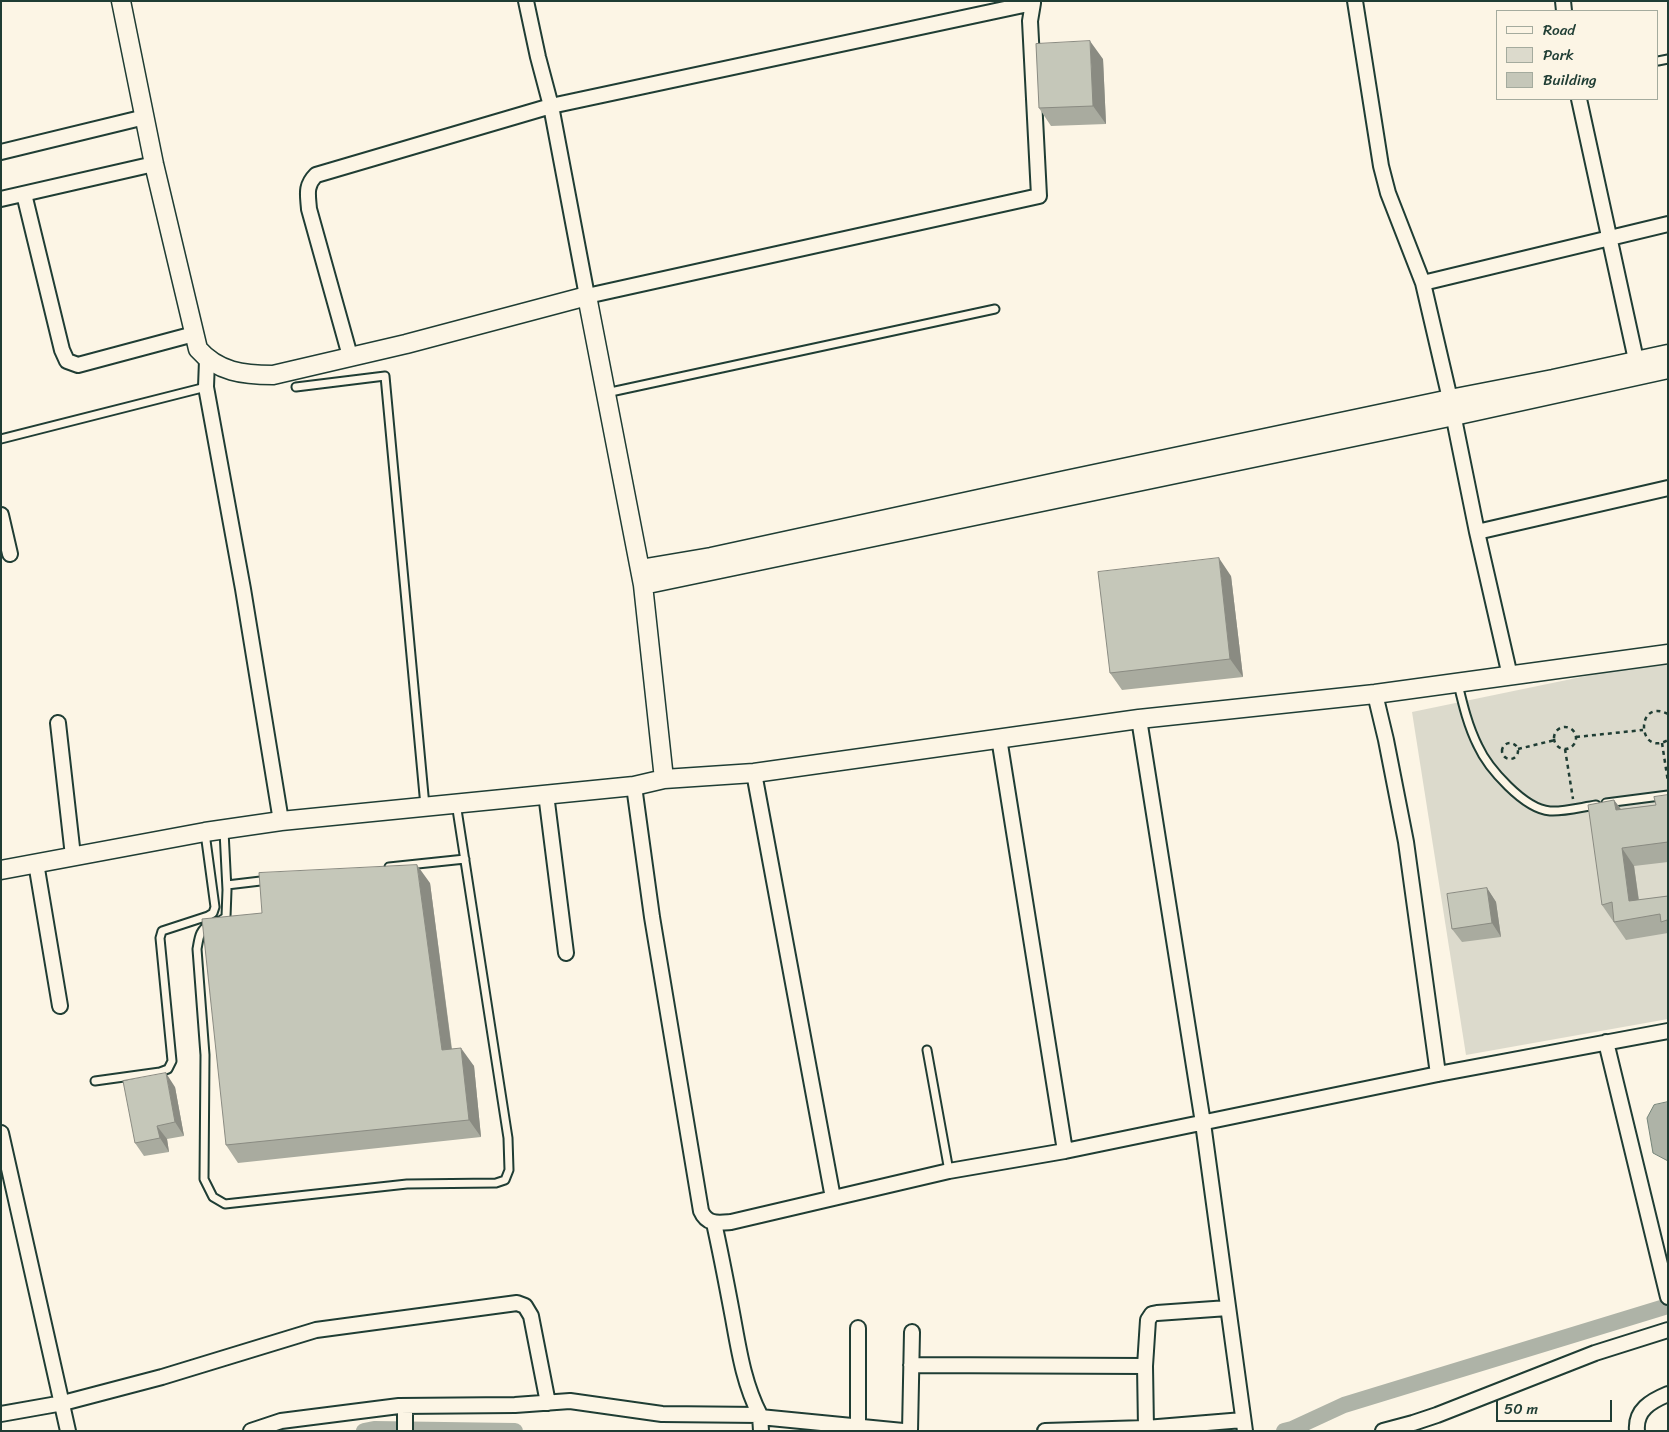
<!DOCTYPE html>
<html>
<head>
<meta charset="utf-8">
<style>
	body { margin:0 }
	#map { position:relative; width:1669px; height:1432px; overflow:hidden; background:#fcf5e5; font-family:Sriracha,sans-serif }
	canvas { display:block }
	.frame { position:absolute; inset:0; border:2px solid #1f3d34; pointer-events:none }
	.legend { position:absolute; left:1496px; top:10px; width:162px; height:90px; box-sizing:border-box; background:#fcf5e5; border:1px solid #a4ab9e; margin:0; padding:6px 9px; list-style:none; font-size:15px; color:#1f3d34 }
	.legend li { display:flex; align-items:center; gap:10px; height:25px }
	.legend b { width:25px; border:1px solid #a4ab9e }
	.scale { position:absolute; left:1496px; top:1400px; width:116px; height:22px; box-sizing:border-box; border:2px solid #1f3d34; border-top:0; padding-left:6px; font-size:15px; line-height:18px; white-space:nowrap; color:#1f3d34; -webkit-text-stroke:4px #fcf5e5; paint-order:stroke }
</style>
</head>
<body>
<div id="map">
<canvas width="1669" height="1432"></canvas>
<div class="frame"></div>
<ul class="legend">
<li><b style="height:6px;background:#fcf5e5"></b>Road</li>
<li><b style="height:14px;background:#dcdacc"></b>Park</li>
<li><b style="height:14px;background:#c5c7b9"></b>Building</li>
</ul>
<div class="scale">50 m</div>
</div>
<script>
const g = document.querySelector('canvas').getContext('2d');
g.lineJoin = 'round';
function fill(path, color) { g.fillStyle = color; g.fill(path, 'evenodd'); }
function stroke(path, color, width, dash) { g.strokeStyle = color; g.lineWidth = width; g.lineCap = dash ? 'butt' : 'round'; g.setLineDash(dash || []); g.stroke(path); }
const green = new Path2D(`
	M1668,661V1019L1466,1055L1412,712L1644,664Z`);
const water = new Path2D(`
	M1668,1102V1161L1653,1153L1647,1118L1654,1105Z`);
const canal = new Path2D(`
	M364,1431L374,1429L515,1431
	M1284,1431L1292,1429L1344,1405L1668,1306`);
const path = new Path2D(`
	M1668,714C1635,697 1637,758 1668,740
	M1554 738a11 11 0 1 1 22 0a11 11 0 1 1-22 0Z
	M1576,737L1643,730
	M1662,743L1668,782
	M1502 751a8 8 0 1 1 16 0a8 8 0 1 1-16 0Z
	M1518,749L1555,740
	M1565,749L1573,799`);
const service = new Path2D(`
	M1658,61L1668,59
	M296,387L385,376L425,806
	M606,393L995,309
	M1,439L206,387
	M1458,684C1463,705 1468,726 1478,746C1488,768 1524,809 1550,811C1563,812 1582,807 1596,805
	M1606,803L1668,795
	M389,867L465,859
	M227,885L269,880
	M220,921L226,917L227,890L224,831
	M210,925C199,929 199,939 197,949L205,1055L204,1179L213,1197L225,1204L407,1184L496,1183L505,1180L509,1170L508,1138L456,803
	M927,1050L949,1171
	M95,1081L160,1072L168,1069L172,1061L160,938L162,931L208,916L213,913L215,907L205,833`);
const minor = new Path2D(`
	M1033,1V3L1030,21L1039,196L587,296L551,106L1033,3
	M1355,1L1381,166L1388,193L1423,283L1450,399L1477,532L1510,676
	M1563,1L1564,11
	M1579,99L1638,369
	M1,152L145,117
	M24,194L62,350L67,361L78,365L194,334
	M1,199L154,164
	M1423,283L1668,224
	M350,356L309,209C308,195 305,186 316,175L551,106L538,57L526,1
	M207,360L206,387L243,589L281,821
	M1,515L10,554
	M1477,532L1668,488
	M1375,694L1386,740L1406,842L1438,1074
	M1139,719L1203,1123L1245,1431
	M58,723L73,856
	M999,738L1065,1151
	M754,773L833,1198
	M634,786L652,917L701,1211C707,1225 718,1223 731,1222L949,1171L1065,1151L1438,1074L1668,1031
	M546,794L566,953
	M36,863L60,1006
	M1606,1042L1668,1297
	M1,1133L68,1431
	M911,1365L1145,1366
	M1,1414L63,1403L162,1377L316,1330L517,1303L525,1306L531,1316L548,1403
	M760,1415L761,1431
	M760,1417L903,1431
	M858,1426V1328
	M1146,1428L1145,1366L1148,1320L1152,1314L1157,1313L1228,1308
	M251,1431L281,1421L399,1406L515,1405L570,1401L662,1414L760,1415C744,1384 739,1351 733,1318C727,1286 721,1254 714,1223
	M405,1431V1406
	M910,1431L912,1332
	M1045,1431L1146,1428L1243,1420
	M1383,1431L1413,1423L1437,1415L1595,1353L1668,1330
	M1637,1431C1635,1410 1651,1401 1668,1394`);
const tertiary = new Path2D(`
	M121,1L154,164L198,349C218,372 243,375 273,375L406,344L587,296L643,585L664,779
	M640,569L711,557L1066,480L1450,399L1553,379L1668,354
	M643,585L1454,416L1668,369
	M1,870L205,832L281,821L634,786L664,779L754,773L1139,719L1375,694L1668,654`);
const wall = new Path2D(`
	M1103,59L1106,124L1051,126L1039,108Z
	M1231,576L1243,677L1122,690L1110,673Z
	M1668,795V862L1634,866L1639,900L1668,896V933L1626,940L1602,905L1614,800L1621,809L1656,805Z
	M430,883L452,1049L474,1066L481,1137L238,1163L226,1145L262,913Z
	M1487,888L1496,902L1501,937L1462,942L1452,929Z
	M175,1087L184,1136L167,1139L169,1152L144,1156L135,1143Z`);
const shadedWall = new Path2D(`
	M1090,41L1103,59L1106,124L1093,106Z
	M1219,558L1231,576L1243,677L1230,659Z
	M1614,800L1627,818L1616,810Z
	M1622,848L1634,866L1641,917L1629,901Z
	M417,865L430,883L454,1068L442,1050Z
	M1487,888L1496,902L1501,937L1492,923Z
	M461,1048L474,1066L481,1137L469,1120Z
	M166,1073L175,1087L184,1136L175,1122Z
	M157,1126L167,1139L169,1152L160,1138Z`);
const building = new Path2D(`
	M1090,41L1093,106L1039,108L1036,44Z
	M1219,558L1230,659L1110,673L1098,572Z
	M1668,795V842L1622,848L1629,901L1668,896V924L1667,920L1661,922L1660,914L1614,922L1612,902L1602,905L1588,805L1614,800L1616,810L1656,805L1654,797Z
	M417,865L442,1050L461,1048L469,1120L226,1145L202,919L262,913L259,873Z
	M1487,888L1492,923L1452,929L1447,894Z
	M166,1073L175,1122L157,1126L160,1138L135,1143L123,1081Z`);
fill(green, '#dcdacc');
fill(water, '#aeb3a7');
stroke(water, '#758479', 1);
stroke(canal, '#aeb3a7', 16);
stroke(service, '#1f3d34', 11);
stroke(minor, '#1f3d34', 18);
stroke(tertiary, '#1f3d34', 21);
stroke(path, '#1f3d34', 2.5, [4, 4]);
stroke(service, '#fcf5e5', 7);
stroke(minor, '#fcf5e5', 14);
stroke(tertiary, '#fcf5e5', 18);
fill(wall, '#a9ab9f');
fill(shadedWall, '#8a8b82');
fill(building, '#c5c7b9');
stroke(building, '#8a8b82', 1);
</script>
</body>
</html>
